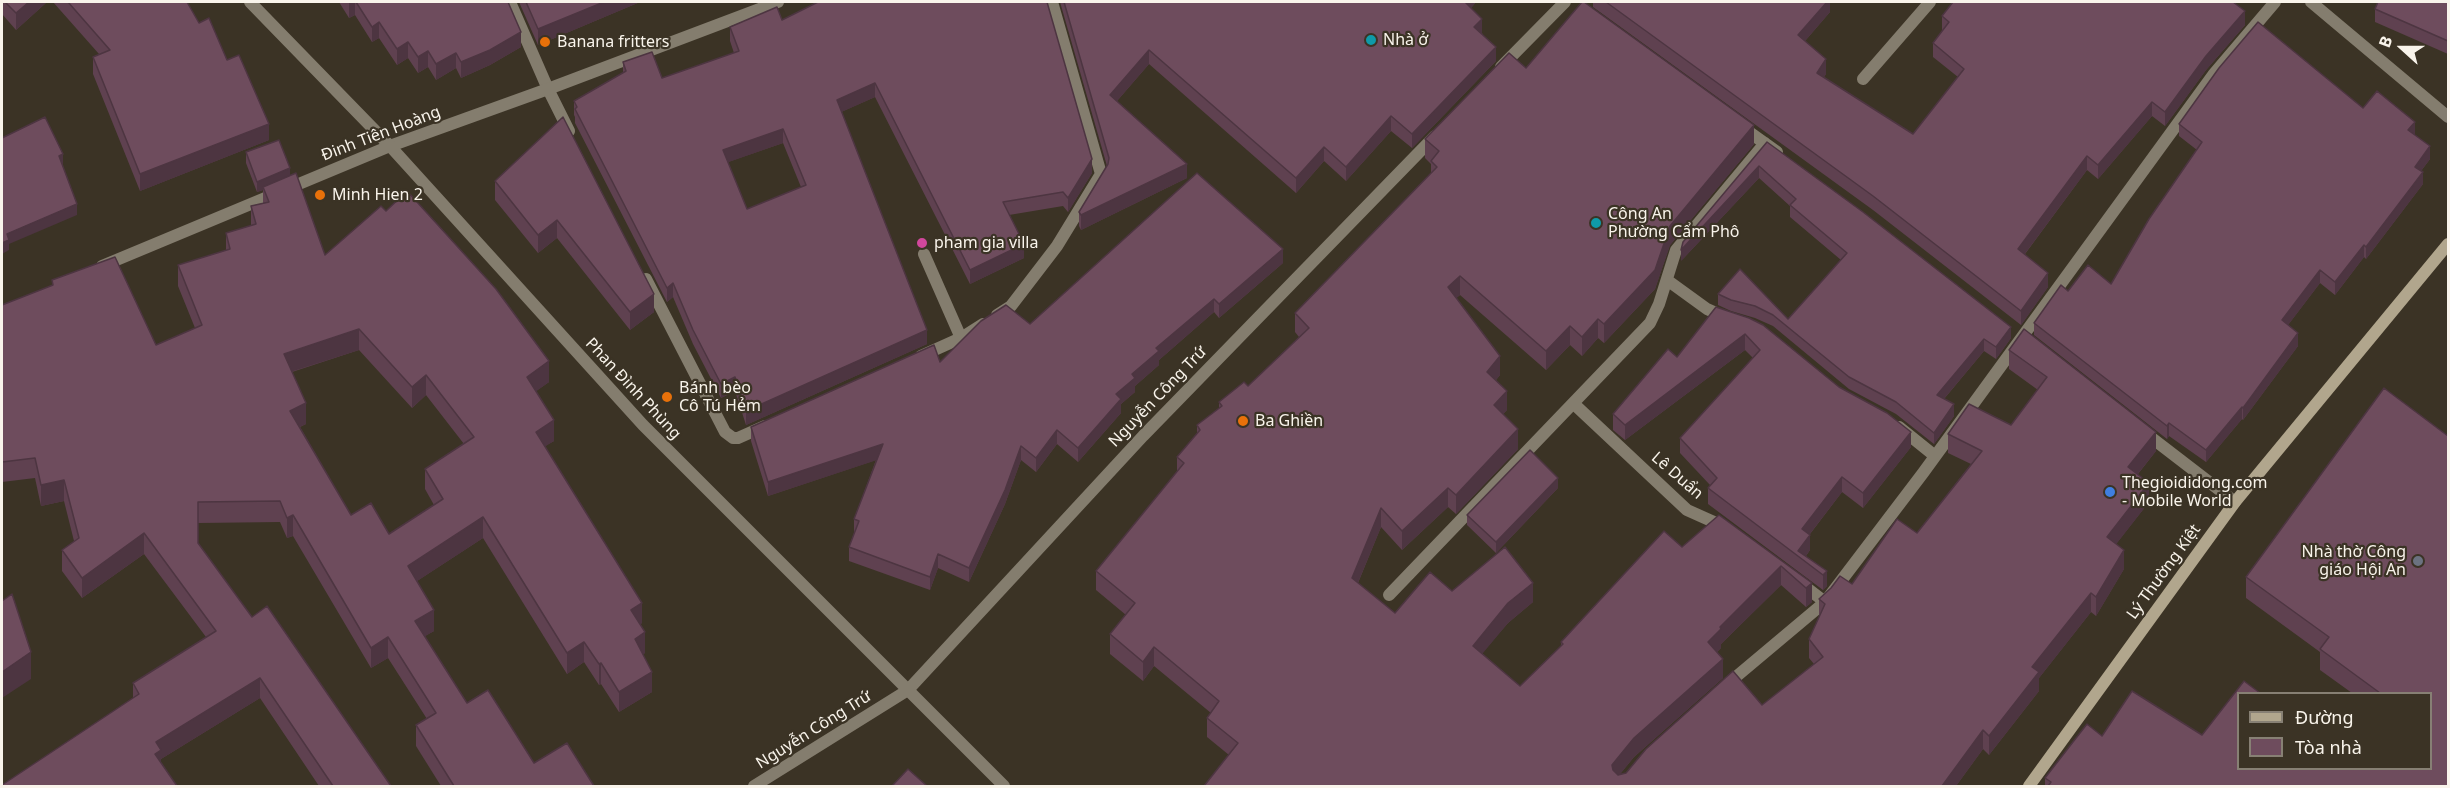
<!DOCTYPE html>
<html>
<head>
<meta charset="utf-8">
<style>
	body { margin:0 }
	#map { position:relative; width:2450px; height:788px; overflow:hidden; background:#3b3325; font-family:"Noto Sans",sans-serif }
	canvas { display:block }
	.frame { position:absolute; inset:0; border:3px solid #f9f4eb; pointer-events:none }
	.legend { position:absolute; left:2237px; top:692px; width:195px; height:78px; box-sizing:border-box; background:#3b3325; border:2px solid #878074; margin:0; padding:8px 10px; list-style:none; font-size:18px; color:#f9f4eb }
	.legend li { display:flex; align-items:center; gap:12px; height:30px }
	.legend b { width:30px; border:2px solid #878074 }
	.north { position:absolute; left:2372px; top:18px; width:60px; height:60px; -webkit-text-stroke:4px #3b3325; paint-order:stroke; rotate:291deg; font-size:16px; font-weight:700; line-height:24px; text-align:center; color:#f9f4eb }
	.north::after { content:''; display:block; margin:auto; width:21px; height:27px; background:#f9f4eb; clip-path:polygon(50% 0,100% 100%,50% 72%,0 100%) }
</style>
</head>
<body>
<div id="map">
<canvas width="2450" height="788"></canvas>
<div class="frame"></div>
<ul class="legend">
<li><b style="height:8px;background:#b1a68d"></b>Đường</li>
<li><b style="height:16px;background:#6e4c5d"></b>Tòa nhà</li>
</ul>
<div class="north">B</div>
</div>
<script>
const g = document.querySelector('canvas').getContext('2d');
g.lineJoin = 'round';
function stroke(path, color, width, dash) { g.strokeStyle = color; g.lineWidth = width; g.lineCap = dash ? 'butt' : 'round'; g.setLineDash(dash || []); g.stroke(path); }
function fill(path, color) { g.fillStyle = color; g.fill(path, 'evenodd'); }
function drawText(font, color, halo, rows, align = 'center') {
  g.font = font + ' "Noto Sans",sans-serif'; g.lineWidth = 4.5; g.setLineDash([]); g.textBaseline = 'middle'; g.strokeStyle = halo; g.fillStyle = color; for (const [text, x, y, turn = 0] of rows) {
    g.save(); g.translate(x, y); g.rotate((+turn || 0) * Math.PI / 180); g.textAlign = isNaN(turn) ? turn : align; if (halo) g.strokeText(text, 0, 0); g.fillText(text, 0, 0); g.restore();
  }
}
const service = new Path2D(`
	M510,2L548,89L569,131
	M924,254L961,338
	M646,279L725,432L733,438H738L765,426
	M997,315L1011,306L1057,246L1101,174L1052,2
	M921,356L961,338L983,324`);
const minor = new Path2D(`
	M2311,2L2448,117
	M1501,67L1565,2
	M1863,79L1930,2
	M1742,127L1777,152
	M102,266L390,146L548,89L778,2
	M1667,280L1707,309L1727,318
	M1574,404L1687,510L1725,527
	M1899,427L1935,456
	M2144,432L2235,502
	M1799,582L1825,602
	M1389,595L1650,323L1659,304L1676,250L1765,143
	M1725,686L1825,602L1923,473L2213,75L2275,2
	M754,786L908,690L1143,436L1435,136`);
const tertiary = new Path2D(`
	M250,2L390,146L643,425L1004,786`);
const secondary = new Path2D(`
	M2029,786L2235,502L2448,244`);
const wall = new Path2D(`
	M2,2H47L16,30L2,14Z
	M53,2H187L199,23L227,60L269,140L140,191L93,74V57L99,54Z
	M339,2H508L521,47L490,65L461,78L456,68L436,80L428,67L418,73L408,58L397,65L379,38L372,42L355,15L349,18Z
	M519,2H640L538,45Z
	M1060,2H1476L1471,8L1482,33L1496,61L1412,148L1391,131L1346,181L1324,161L1296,193L1149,64L1117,101L1187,178L1081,230L1079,226V212L1107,166Z
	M1593,2H1830V12L1805,41L1826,74L1824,77L1913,134L1958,77L1933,57V43L1942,31V16L2245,25L2206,70L2165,126L2152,116L2098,179L2087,170L2025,254L2048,287L2021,325L1873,210L1593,7Z
	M2448,2V54L2375,22V9Z
	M782,20L1092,173L1068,212L1063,206L1009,215L1024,258L970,284L875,97L841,112L927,344L746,425L735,391L721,398L693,344L673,297L667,302L575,123V117L574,115V101L623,73V62L662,78L734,53L730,41V27ZM783,143L801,187L747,209L728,162Z
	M1526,68L1754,144L1670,245L1655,289L1604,343L1598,338L1582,356L1570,345L1546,370L1460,295L1456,298L1500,375L1496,380L1507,410L1503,414L1518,449L1456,514L1448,507L1402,550L1381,527L1358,583L1395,613L1452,591L1533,602L1508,623L1482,653L1520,686L1561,646V642L1682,547L1719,515L1812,583V602L1806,607L1781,585L1721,644V648L1717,652L1723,678L1634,757L1620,774L1626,773L1762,705L1814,664L1809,658V639L1819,617V599L1852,584L1917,533L1971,464L1948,453V434L2011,425L2038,390L2009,369V350L2156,451L2138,474L2149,502L2116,544L2124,569L2096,616L2091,612L2039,678V691L1989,755L1983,749L1956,786H1204L1229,755L1207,737V718L1211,713L1154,666L1143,681L1110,654V634L1126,615L1096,590V571L1177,472V457L1197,434V425L1219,409V402L1248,386L1299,337L1295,332V313L1431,173V164L1425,158V139Z
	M2363,108L2415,134L2414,135L2430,159L2421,171L2423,184L2366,259L2364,257L2335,295L2320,283L2288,325L2298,346L2243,420L2242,419L2206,462L2169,436L2167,439L2034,335V323L2068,291L2111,284L2197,150L2179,136V124Z
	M563,117L654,312L630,330L557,238L538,253L495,200V181Z
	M1767,142L2011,338L1996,359L1984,351L1944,399L1954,416L1934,444L1896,414L1849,389L1773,326L1755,318L1731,311L1718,305V294L1740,269L1788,319L1841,260L1790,217V206L1759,178L1681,261Z
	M246,152L290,176L325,255L549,382L536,391L554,441L545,446L642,623L640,624L645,653L643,654L652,692L619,712L601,684L599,685L584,662L567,674L483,538L417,581L434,631L425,636L467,703L534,763L594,786H441L416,746V725L427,719L388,658L371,668L293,536L287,538L280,522L198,523V543L252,617L391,786H319L260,698L161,759L2,786L133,698V683L206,637L144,554L82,598L62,571V550L74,541L64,501L41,506L35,478L2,482V305L52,286V280L156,345L195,328L178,286V265L226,251V233L251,226V206L263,203V190L257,192L246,163ZM359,350L412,408L426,395L464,444L425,469V489L434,505L389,534L351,515L300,427L306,424L292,372Z
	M1283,263L1219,318L1214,312L1159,360V365L1135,386V392L1121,404V413L1078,462L1057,444L1036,472L1021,460L1005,504L969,582L938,568L930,590L849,561V547L854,533V519L876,460L768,496L751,441V427L940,362L1030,324Z
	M1716,307L1911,447L1863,508L1842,492L1810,534V550L1806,556L1827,571V586L1823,590L1708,504V488L1710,485L1680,453V438L1753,358L1745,350L1625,440L1613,430V414L1677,357Z
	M2448,436V786H2045V778L2102,736L2238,768H2430V693H2352L2320,670V652L2246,598V577Z
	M1558,488L1496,553L1467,525V515Z`);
const shadedWall = new Path2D(`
	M29,2H47L16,30V13Z
	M351,2H355V15L349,18V3Z
	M604,2H640L538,45V29Z
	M1465,2H1476L1465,16Z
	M1824,2H1830V12L1798,49V35Z
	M2245,11V25L2206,70L2165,126V112L2206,56Z
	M1482,19V34L1474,27Z
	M379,22V38L372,42V27Z
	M521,32V47L490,65L461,78V62Z
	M408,42V58L397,65V49Z
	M1496,47V61L1412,148V134Z
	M1149,50V64L1110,109V95Z
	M428,51V67L418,73V57Z
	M456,53V68L436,80V64Z
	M1826,59V74L1817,87V73Z
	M875,83V97L837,114V100Z
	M2152,102V116L2098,179V165Z
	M1391,116V131L1346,181V167Z
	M2415,122V134L2408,143V130Z
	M269,124V140L140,191V174Z
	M1754,125V144L1670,245L1655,289L1604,343V324L1670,226Z
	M783,129V143L723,164V150Z
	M2430,146V159L2415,179V167Z
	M1324,147V161L1296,193V178Z
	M63,154V165L59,167V156Z
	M2087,156V170L2018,263V249Z
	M1092,159V173L1068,212V198Z
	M1187,164V178L1081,230V215Z
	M1759,166V178L1681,261V250Z
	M290,168V178L263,187V190L257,192V182Z
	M2423,172V184L2366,259V247Z
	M77,204V215L9,244V250L2,254V243L7,234Z
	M557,220V238L538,253V235Z
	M1024,244V258L970,284V270Z
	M2364,245V257L2335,295V282Z
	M1283,249V263L1219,318V304Z
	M2320,270V283L2282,333V320Z
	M2048,273V287L2021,325V311Z
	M1460,276V295L1448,306V287Z
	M673,283V297L667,302V288Z
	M654,294V312L630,330V312Z
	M1214,299V312L1159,360V365L1135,386V392L1121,404V413L1078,462V448L1116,394L1132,374L1156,348Z
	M1598,319V338L1582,356V337Z
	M1570,326V345L1546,370V351Z
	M2011,327V338L1996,359V347Z
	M359,329V350L284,374V354Z
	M927,330V344L746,425V411Z
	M2298,333V346L2243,420V408Z
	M1745,334V350L1625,440V425Z
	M1984,339V351L1937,407V395Z
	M1500,356V375L1487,391V372Z
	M549,361V382L527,398V377Z
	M426,375V395L412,408V387Z
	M735,377V391L721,398V384Z
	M1507,391V410L1494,424V405Z
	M306,403V424L290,431V411Z
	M1954,404V416L1934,444V433Z
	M2242,407V419L2206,462V450Z
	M554,420V441L536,452V432Z
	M2169,423V436L2167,439V426Z
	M1518,429V449L1456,514V495Z
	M1057,430V444L1036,472V458Z
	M1911,432V447L1863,508V493Z
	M2156,432V451L2128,486V467Z
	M883,444V458L768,496V482Z
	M1021,446V460L1005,504L969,582V568Z
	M1842,477V492L1802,544V529Z
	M1558,478V488L1496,553V542Z
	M64,480V501L41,506V485Z
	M2149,483V502L2107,556V537Z
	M1448,488V507L1402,550V531Z
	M1381,508V527L1352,597V578Z
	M293,515V536L287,538V518Z
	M483,517V538L408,587V566Z
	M144,533V554L82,598V578Z
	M1810,535V550L1803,560L1798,551Z
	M2124,550V569L2096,616V597Z
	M938,554V568L930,590V577Z
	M1781,566V585L1721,644V648L1708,661V642L1720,627Z
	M1827,571V586L1823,590V575Z
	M1533,583V602L1508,623L1473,665V646L1508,603Z
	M1812,583V602L1806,607V588Z
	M2091,593V612L2039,678V691L1989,755V736L2032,667Z
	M642,603V623L631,631V610Z
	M434,610V631L415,642V621Z
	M645,632V653L635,660V639Z
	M388,637V658L371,668V648Z
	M584,642V662L567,674V653Z
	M1154,647V666L1143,681V662Z
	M31,652V679L2,698V672Z
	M1723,659V678L1634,757L1612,784V765L1634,738Z
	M601,663V684L599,685V664Z
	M652,672V692L619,712V692Z
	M260,678V698L161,759V770L155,774L156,742Z
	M1983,730V749L1956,786H1942Z`);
const building = new Path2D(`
	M5,2H29L16,13Z
	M68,2H187L199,23L209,18L227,60L239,55L269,124L140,174L93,57L110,50Z
	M356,2H508L521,32L490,50L461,62L456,53L436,64L428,51L418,57L408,42L397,49L379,22L372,27Z
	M526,2H604L538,29Z
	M818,2H1047L1092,159L1068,198L1063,192L1003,202L1024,244L970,270L875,83L837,100L927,330L746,411L735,377L721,384L693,330L673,283L667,288L575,109L577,107L574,101L626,71L623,62L652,52L662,78L739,51L730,27L777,7L782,20ZM783,129L806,185L747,209L723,150Z
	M1064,2H1465L1482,19L1474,27L1496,47L1412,134L1391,116L1346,167L1324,147L1296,178L1149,50L1110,95L1187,164L1081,215L1079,212L1108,164L1109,158Z
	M1582,2H1584L1754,125L1670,226L1655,270L1604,324L1598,319L1582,337L1570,326L1546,351L1460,276L1448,287L1500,356L1487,372L1507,391L1494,405L1518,429L1456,495L1448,488L1402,531L1381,508L1352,578L1395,613L1430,572L1452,591L1505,547L1533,583L1508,603L1473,646L1520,686L1563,644L1561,642L1664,531L1682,547L1719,515L1812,583L1806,588L1781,566L1720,627L1721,629L1708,642L1723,659L1634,738L1612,765L1613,770L1618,775L1626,773L1646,749L1733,671L1762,705L1823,657L1809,639L1825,604L1819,599L1831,588L1840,576L1852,584L1897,519L1917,533L1982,451L1948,434L1969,404L2011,425L2047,377L2009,350L2024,329L2156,432L2128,467L2149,483L2107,537L2124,550L2096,597L2091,593L2032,667L2039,672L1989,736L1983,730L1942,786H1204L1238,743L1207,718L1219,701L1154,647L1143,662L1110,634L1135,603L1096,571L1184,463L1177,457L1200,430L1197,425L1222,406L1219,402L1244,382L1248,386L1309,328L1295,313L1437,167L1431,161L1439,151L1425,139L1509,53L1526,68Z
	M1606,2H1827L1798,35L1826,59L1817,73L1913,134L1964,69L1933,43L1949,22L1942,16L1953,2H2233L2245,11L2206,56L2165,112L2152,102L2098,165L2087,156L2018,249L2048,273L2021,311L1873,196Z
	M2378,2H2448V41L2375,9Z
	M2258,22L2363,108L2377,91L2415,122L2408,130L2430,146L2415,167L2423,172L2366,247L2364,245L2335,282L2320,270L2282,320L2298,333L2243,408L2242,407L2206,450L2169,423L2167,426L2034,323L2061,285L2068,291L2088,265L2111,284L2149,219L2202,142L2179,124L2219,68Z
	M45,117L63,154L59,156L77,204L7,234L9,240L2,243V138Z
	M563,117L654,294L630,312L557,220L538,235L495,181Z
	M279,140L290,168L257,182L246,152Z
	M1767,142L1863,212L2011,327L1996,347L1984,339L1937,395L1954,404L1934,433L1896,402L1849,377L1773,315L1755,306L1731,300L1718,294L1740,269L1788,319L1847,253L1790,205L1796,199L1759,166L1681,250L1683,242Z
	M296,173L325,255L381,206L386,211L407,191L496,289L549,361L527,377L554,420L536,432L642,603L631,610L645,632L635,639L652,672L619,692L601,663L599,664L584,642L567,653L483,517L408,566L434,610L415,621L467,703L488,690L534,763L567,743L594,786H454L416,725L436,713L388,637L371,648L293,515L287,518L280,501L198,502V543L252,617L267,606L391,786H333L260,678L156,742L161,750L155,754L177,786H2V785L139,694L133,683L216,631L144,533L82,578L62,550L79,538L64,480L41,485L35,458L2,462V305L53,285L52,280L115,257L156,345L202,325L178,265L230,249L226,233L256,224L251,206L269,202L263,187ZM359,329L412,387L426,375L474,437L425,469L443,499L389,534L371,503L351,515L290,411L306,403L284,354Z
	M1197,173L1283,249L1219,304L1214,299L1156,348L1159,351L1132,374L1135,378L1116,394L1121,399L1078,448L1057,430L1036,458L1021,446L1005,490L969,568L938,554L930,577L849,547L859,521L854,519L883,444L768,482L751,427L934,345L940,362L981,321L1006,305L1030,324Z
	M1716,307L1749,318L1763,325L1839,387L1887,413L1911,432L1863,493L1842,477L1802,529L1810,535L1798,551L1827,571L1823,575L1708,488L1717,478L1680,438L1760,350L1745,334L1625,425L1613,414L1668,349L1677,357Z
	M2384,388L2448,436V786H2048L2051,782L2045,778L2087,724L2102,736L2132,691L2202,735L2244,681L2260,693H2238V768H2430V693H2380L2320,649L2329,637L2246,577Z
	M1530,450L1558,478L1496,542L1467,515Z
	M12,594L31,652L2,672V601Z
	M908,769L927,786H892Z`);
const markers = [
	[1371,40,6,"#0f9aa8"],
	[545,42,6,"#e8710a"],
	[320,195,6,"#e8710a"],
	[1596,223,6,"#0f9aa8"],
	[922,243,6,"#d1479c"],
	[667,397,6,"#e8710a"],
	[1243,421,6,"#e8710a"],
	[2110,492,6,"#3f7fe0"],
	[2418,561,6,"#6b7280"]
];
const poiNames = [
	["Nhà ở",1383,40],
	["Banana fritters",557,42],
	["Minh Hien 2",332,195],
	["Công An",1608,214],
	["Phường Cẩm Phô",1608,232],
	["pham gia villa",934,243],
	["Bánh bèo",679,388],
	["Cô Tú Hẻm",679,406],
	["Ba Ghiền",1255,421],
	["Thegioididong.com",2122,483],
	["- Mobile World",2122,501],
	["Nhà thờ Công",2406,552,"right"],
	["giáo Hội An",2406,570,"right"]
];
const streetNames = [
	["Đinh Tiên Hoàng",381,134,-21],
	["Phan Đình Phùng",633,389,47],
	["Nguyễn Công Trứ",1158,397,-46],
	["Lê Duẩn",1677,476,41],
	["Lý Thường Kiệt",2164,572,-54],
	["Nguyễn Công Trứ",814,730,-32]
];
stroke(service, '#847d6e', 12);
stroke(minor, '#847d6e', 12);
stroke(tertiary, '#847d6e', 12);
stroke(secondary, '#b1a68d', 12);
fill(wall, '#5f4150');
fill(shadedWall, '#4d3541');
fill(building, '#6e4c5d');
stroke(building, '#4d3541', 1.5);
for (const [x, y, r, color] of markers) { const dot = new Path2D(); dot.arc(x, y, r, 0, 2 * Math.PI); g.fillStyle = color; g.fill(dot); stroke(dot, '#3b3325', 2); }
drawText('16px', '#f9f4eb', '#3b3325', poiNames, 'left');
drawText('16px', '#f9f4eb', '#3b3325', streetNames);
</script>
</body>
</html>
